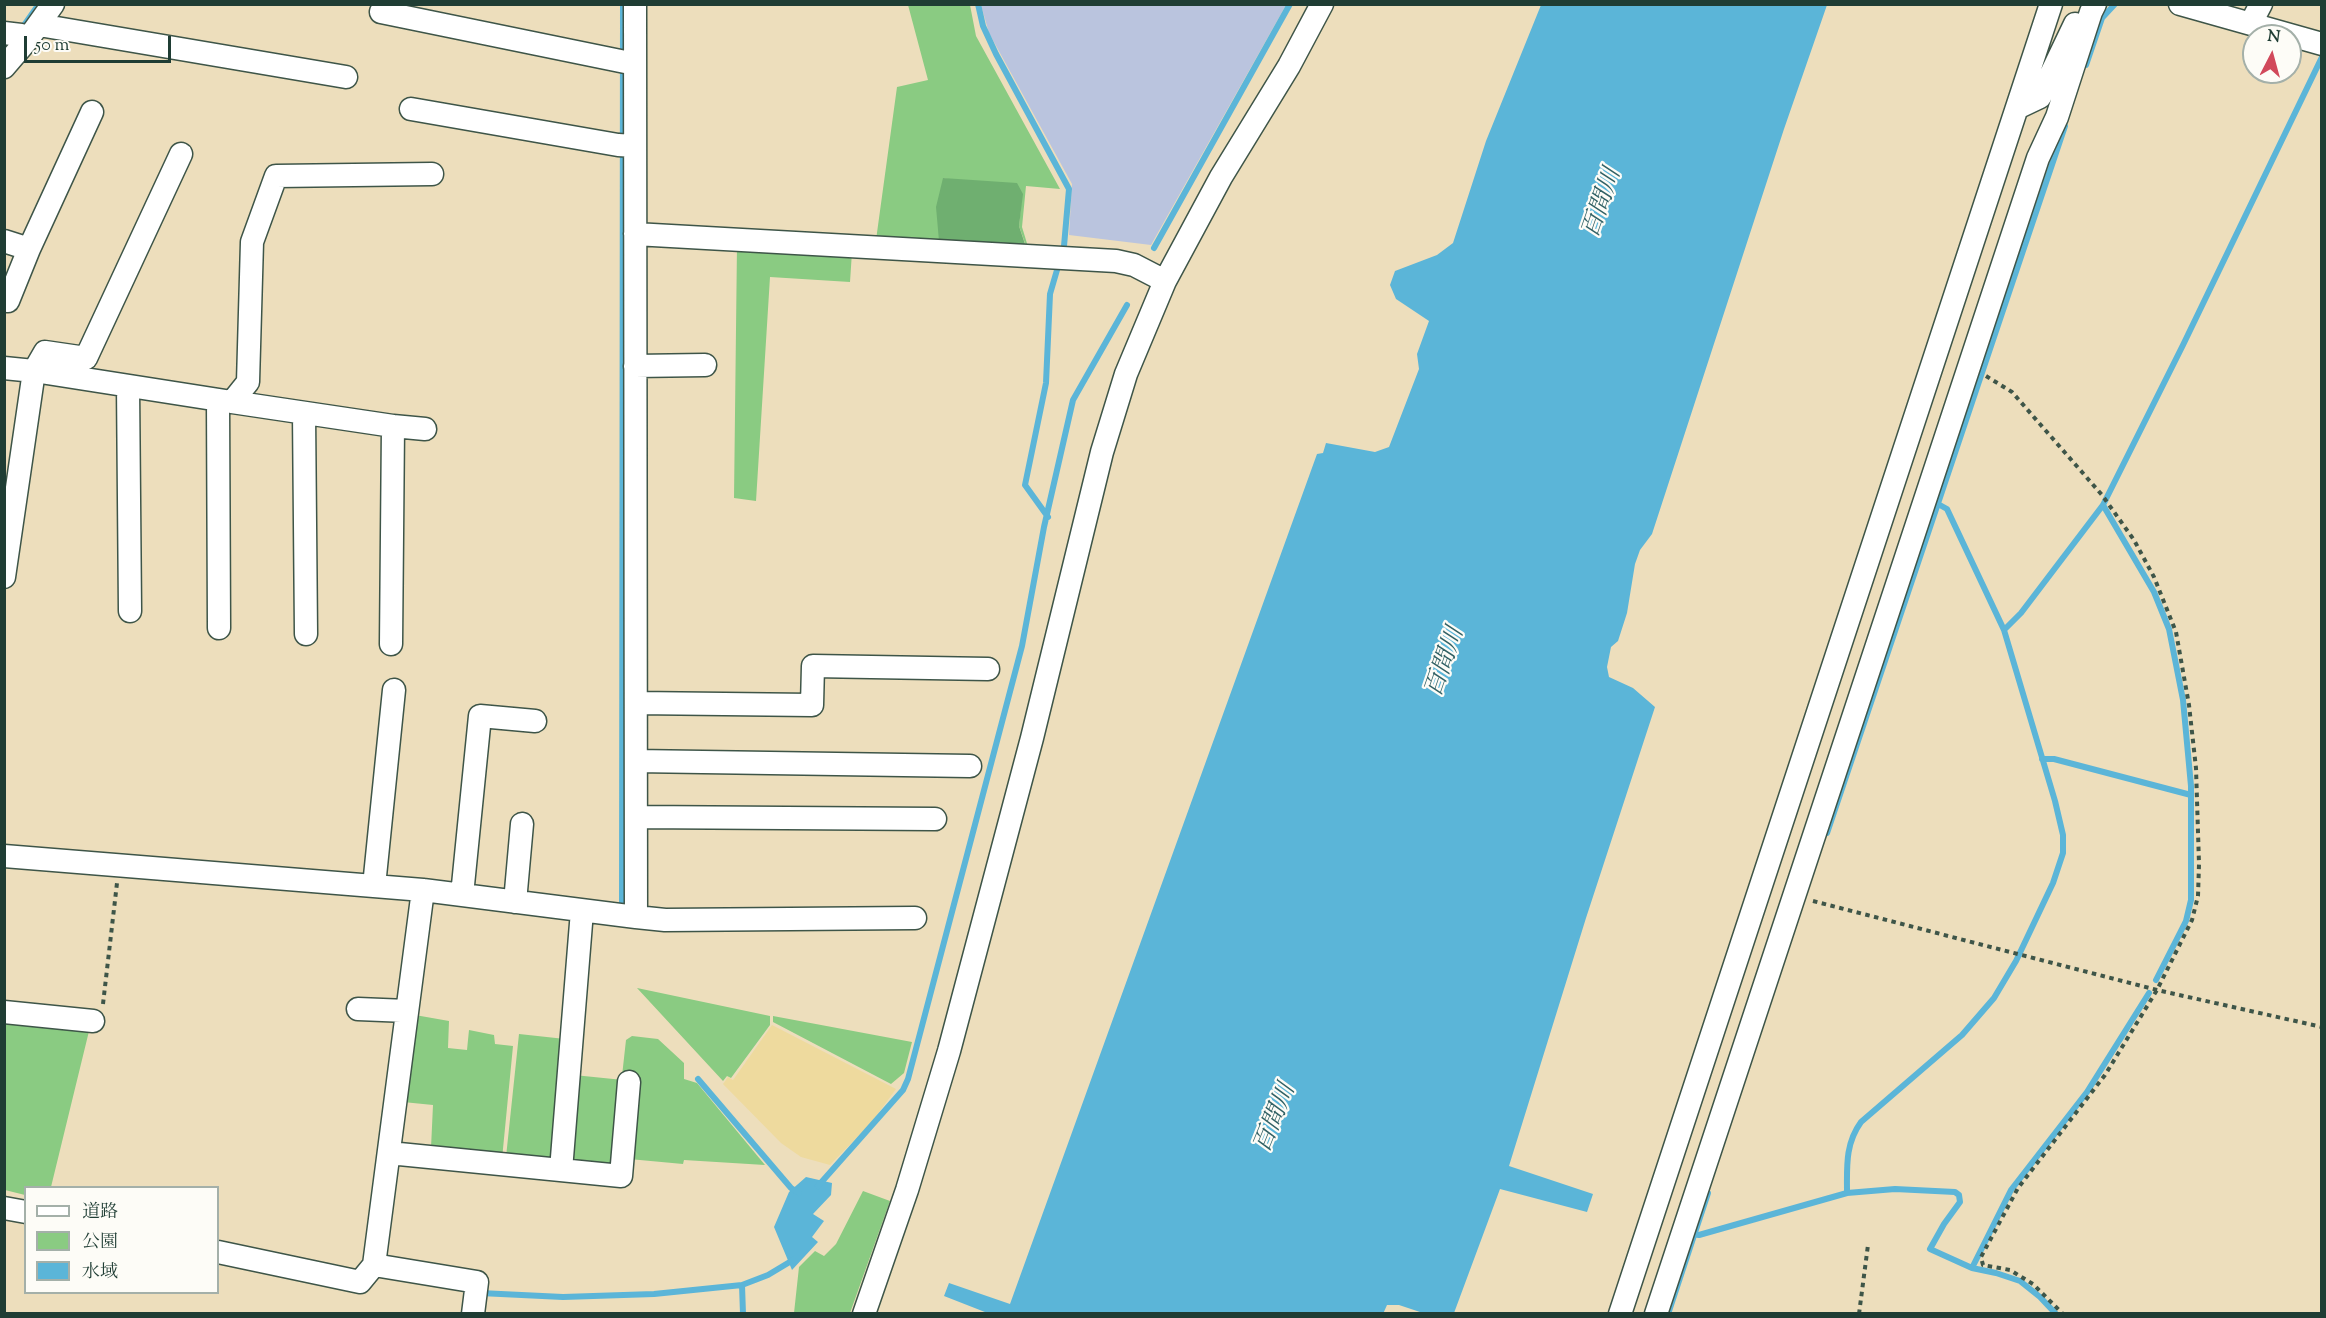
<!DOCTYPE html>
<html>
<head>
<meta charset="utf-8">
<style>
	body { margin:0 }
	#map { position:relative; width:2326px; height:1318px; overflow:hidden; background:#eddebc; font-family:"Sorts Mill Goudy","Noto Serif JP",serif }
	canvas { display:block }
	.frame { position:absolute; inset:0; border:6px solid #1f3d34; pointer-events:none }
	.legend { position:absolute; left:24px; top:1186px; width:195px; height:108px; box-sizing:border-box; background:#fdfcf7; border:2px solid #a4b0a9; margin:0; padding:8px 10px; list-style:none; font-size:18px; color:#1f3d34 }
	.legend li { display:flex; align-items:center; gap:12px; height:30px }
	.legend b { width:30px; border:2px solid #a4b0a9 }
	.north { position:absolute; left:2242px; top:24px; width:60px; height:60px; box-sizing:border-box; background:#fdfcf7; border:2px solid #a4b0a9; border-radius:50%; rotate:6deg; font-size:16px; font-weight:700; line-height:24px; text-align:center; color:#1f3d34 }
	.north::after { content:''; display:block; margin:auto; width:21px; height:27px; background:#d1495b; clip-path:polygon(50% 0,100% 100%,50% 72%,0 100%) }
	.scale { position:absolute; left:24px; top:36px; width:147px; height:27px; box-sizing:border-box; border:3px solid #1f3d34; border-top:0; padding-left:8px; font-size:18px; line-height:21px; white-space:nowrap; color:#1f3d34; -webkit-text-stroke:4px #fdfcf7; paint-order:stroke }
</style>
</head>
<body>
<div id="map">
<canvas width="2326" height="1318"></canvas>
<div class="frame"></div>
<ul class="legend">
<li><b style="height:8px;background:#fff"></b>道路</li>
<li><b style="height:16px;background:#8acb82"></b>公園</li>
<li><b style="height:16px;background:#5bb5d8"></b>水域</li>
</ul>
<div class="north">N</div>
<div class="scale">50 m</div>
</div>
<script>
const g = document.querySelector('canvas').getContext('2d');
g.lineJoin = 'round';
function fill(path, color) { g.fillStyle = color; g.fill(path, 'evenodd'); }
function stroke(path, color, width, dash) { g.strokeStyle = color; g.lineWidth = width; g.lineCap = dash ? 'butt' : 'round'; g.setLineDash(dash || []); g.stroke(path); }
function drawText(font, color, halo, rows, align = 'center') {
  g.font = font + ' "Sorts Mill Goudy","Noto Serif JP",serif'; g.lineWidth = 4.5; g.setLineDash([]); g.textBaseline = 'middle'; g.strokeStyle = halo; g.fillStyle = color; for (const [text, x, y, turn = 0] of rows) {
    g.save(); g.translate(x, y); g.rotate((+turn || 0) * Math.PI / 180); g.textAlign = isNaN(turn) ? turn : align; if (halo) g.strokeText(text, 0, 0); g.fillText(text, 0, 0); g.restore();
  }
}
const industrial = new Path2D(`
	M981,5V4L1286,5L1151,245L1069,235L1072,184L989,33Z`);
const green = new Path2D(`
	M908,5H970L976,36L1060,189L1026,186L1022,227L1029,250L876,240L897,87L928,80ZM943,178L1022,194L1019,226L1026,246Z
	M737,245L852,252L850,282L770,277L756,501L734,498Z
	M637,988L770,1016V1025L731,1078L727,1076L723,1081Z
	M415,1015L449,1021L448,1048L467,1050L469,1030L494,1035L495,1044L513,1046L502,1159L431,1148L433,1105L403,1102Z
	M5,1016L90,1027L51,1187L26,1188L25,1195L5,1190Z
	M773,1016L912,1042L904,1073L891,1084L773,1022Z
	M519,1034L565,1039L556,1158L506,1157Z
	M632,1036L658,1039L684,1063V1079L697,1083L765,1165L684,1160L683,1164L629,1159L622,1076L626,1040Z
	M574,1075L623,1080L613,1167L569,1163Z
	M863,1191L890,1201L850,1313H794L799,1267L815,1251L824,1256L836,1244Z`);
const forest = new Path2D(`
	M943,178L1017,183L1023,194L1019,226L1026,247L939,241L936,207Z`);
const sand = new Path2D(`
	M772,1025L896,1089L871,1123L830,1165L801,1157L781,1143L723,1084L728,1077L733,1080Z`);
const water = new Path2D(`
	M1541,5H1827L1784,129L1652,534L1640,550L1635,564L1627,613L1618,641L1611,647L1607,667L1609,677L1633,688L1655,707L1586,918L1509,1166L1593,1194L1587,1212L1500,1189L1454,1313H1423L1399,1305H1387L1383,1314H990L944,1296L949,1283L1010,1304L1317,454L1323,453L1326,443L1375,452L1389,447L1419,369L1417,354L1429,321L1396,299L1390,285L1395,271L1437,255L1453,243L1486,141Z
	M806,1177L832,1183L831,1195L813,1214L824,1221L812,1237L818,1242L792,1270L774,1227L789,1192Z`);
const stream = new Path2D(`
	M978,4L983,26L996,54L1069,189L1064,246L1050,294L1046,383L1025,485L1048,517
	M20,31L39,4
	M2086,65L2102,18L2115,4
	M1154,248L1290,4
	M2103,505L2154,592L2169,629L2183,700L2191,786V900L2186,921L2156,980
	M2004,630L2021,613L2103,505L2183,345L2322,57
	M2042,759H2054L2191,795
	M1827,833L2065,126
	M622,904L623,4
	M698,1079L791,1188L799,1193
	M818,1186L903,1090L908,1079L1022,646L1044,527L1073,400L1127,305
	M1847,1193C1847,1167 1845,1144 1861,1122L1962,1035L1994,998L2016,961L2053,883L2063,853V835L2055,801L2004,630L1947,509L1938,504
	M1691,1234L1699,1235L1847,1193L1895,1189L1955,1192L1959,1195L1960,1202L1944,1224L1930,1249L1972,1268L1996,1273L2020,1281L2040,1297L2056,1314
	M1972,1268L2011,1190L2087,1092L2149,993
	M742,1285L743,1314
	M480,1293L563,1297L654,1294L742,1285L768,1275L793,1260
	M1668,1314L1708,1193`);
const path = new Path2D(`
	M1986,376L2012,392L2102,495L2134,540L2154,577L2176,632L2189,705L2196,768L2199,864L2198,896L2192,920L2157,990L2105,1075L2018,1188L1981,1257L1983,1265L2010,1270L2033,1284L2063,1314
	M1813,901L2157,990L2322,1027
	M103,1004L117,883
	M1859,1314L1868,1245`);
const minor = new Path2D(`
	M2180,4L2322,44
	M381,12L635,64
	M2251,23L2261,4
	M39,25L346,77
	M4,33L21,35L28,39
	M4,67L28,39L53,4
	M2019,107L2040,97L2075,24
	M411,109L618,145L635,146
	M181,154L86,358L45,352L34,371L232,402L248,382L252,242L276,176L432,174
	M635,234L1116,261L1134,265L1165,281
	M4,241L29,249L92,112
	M4,300L8,301L29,249
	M635,366L705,365
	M4,368L34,371L4,577
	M128,386L130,611
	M218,400L219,628
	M232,402L393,426L391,644
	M304,413L306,634
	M393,426L425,429
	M636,703L812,705L813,666L988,669
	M636,761L970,766
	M636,817L935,819
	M4,856L423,890L636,917L635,4
	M374,886L394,690
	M462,895L480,716L535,721
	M515,902L522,824
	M636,917L665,920L915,918
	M358,1009L407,1011
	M4,1012L93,1021
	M389,1153L621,1176L629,1082
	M561,1170L582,911
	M4,1208L26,1212
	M218,1252L360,1282L374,1265L423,890
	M374,1265L477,1282L473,1314
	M864,1314L907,1190L949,1051L1032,738L1102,452L1126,374L1165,281L1221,177L1289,66L1322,4
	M1620,1314L2051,4
	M1656,1314L2038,158L2057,117L2091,12L2095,4`);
const waterNames = [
	["百間川",1604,204,-71],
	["百間川",1447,663,-71],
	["百間川",1277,1119,-68]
];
fill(industrial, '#bac4de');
fill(green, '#8acb82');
fill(forest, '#6faf70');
fill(sand, '#eeda9e');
fill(water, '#5bb5d8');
stroke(stream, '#5bb5d8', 6);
stroke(minor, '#3e5548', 25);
stroke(path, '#3e5548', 4, [4.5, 4.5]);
stroke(minor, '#fff', 22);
drawText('italic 24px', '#316165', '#fdfcf7', waterNames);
</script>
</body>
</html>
